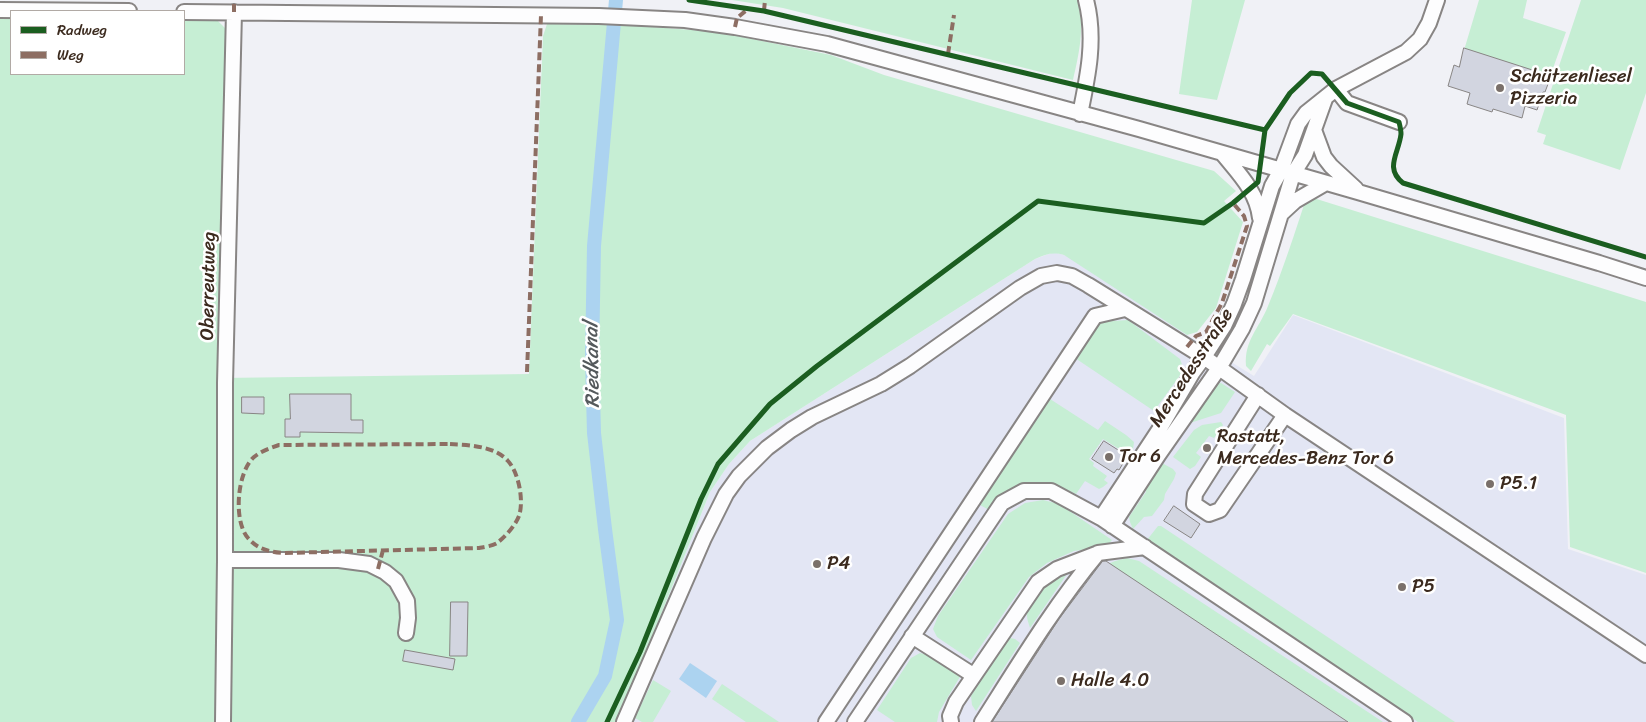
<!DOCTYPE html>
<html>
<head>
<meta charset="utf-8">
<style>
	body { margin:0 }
	#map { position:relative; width:1646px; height:722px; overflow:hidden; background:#f0f1f6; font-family:Sriracha,sans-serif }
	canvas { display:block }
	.legend { position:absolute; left:10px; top:10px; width:175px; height:65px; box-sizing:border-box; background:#fff; border:1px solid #b1aaa5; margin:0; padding:6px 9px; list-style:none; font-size:15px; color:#3b2a1e }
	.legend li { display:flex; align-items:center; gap:10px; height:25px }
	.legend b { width:25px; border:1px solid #b1aaa5 }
</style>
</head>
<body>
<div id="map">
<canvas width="1646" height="722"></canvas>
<ul class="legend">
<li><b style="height:6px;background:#1b5e20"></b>Radweg</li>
<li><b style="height:6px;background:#8d6e63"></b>Weg</li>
</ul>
</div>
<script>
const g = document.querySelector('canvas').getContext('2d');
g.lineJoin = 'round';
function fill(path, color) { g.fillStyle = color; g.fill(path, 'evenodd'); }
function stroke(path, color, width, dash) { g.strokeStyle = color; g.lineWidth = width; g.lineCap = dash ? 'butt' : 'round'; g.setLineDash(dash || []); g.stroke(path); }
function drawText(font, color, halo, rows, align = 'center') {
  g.font = font + ' Sriracha,sans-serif'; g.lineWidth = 5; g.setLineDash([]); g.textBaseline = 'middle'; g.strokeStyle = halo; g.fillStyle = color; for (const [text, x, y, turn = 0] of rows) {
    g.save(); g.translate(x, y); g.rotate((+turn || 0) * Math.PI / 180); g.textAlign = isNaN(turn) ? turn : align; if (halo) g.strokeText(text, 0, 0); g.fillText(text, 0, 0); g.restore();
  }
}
const built = new Path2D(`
	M1054,252L1064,255L1073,259L1187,335L1254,376L1293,315L1564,418L1568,549L1646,575V722H618L710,492L729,464L750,441L1035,259Z`);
const green = new Path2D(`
	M732,0H1078C1085,27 1079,54 1073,80L783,8Z
	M1192,0H1245L1217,100L1179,94Z
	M1479,0H1527L1523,18L1566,32L1547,85L1462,57Z
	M1581,0H1646V93L1620,170L1543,144L1546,135L1537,132Z
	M0,19H11V74H184V20L218,21L228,31L221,378L529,374L543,36L547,24L627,25L718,32L831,55L884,75L1214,171L1236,191L1224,201L1243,222L1216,308L1197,332L1187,335L1064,255C1053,252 1046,254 1035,259L750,441L729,464L710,492L618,722H0Z
	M1307,196L1646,302V573L1570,547L1566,415L1293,314L1270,346L1267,344L1251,371L1246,366C1244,340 1259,329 1268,306C1283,270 1295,232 1307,196Z
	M1128,320L1180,359L1184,370L1154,411L1072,356L1099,322Z
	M1221,383L1235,392L1221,413L1190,423L1215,385Z
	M1050,399L1098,430L1105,421L1126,435L1134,442L1133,449L1127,454L1103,439L1089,459L1094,463L1093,466L1107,476L1104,480L1108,483L1103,487L1099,489L1085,481L1076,494C1041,476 1013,476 989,510L980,505Z
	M1221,422L1223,425L1214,438L1209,436L1196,453L1201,457L1195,466L1190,469L1173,457L1194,430L1202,425Z
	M1160,462L1173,469L1176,473L1174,479L1165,494L1164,500L1152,516L1144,517L1133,529L1130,522L1129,517L1146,492V484Z
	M1043,500L1059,504L1112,540L1107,546L1074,551L1047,563L1029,577L971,660L937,637L933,629L938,616L1008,514L1025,503Z
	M1158,526H1161L1455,722H1418L1147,540Z
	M1127,558L1139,561L1383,722H1349L1108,564L1115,561Z
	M1067,574L1030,628C1029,624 1027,620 1027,616C1024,597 1053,581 1067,574Z
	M1010,638L1015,639L1020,643L976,711L972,705L971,696L1003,644Z
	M920,653L933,656L961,675L939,712L937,722H895L877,710L911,658Z
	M653,680L671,691L653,722H642L635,718Z
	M722,684L779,722H746L712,699Z`);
const water = new Path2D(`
	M690,663L717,681L706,698L679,679Z`);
const canal = new Path2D(`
	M578,722L605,676L617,620L605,529L594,433L592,358L594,246L616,0`);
const building = new Path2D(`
	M1464,48L1551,76L1545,92H1543L1537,110L1525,106L1522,118L1493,109L1492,112L1467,104L1470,93L1448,86L1454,65L1459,67Z
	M290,394H351V420H363V433L300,432V437H285V419H290Z
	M242,397H264V414L242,413Z
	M1104,441L1126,455L1123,459L1125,460L1119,470L1117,469L1114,473L1092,459Z
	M1174,506L1200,524L1191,538L1164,521Z
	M1103,561H1106L1348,722H992L1059,619Z
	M451,602H468L467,656H450Z
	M405,650L455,659L453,670L403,661Z`);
const minor = new Path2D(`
	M0,10L129,11
	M184,12L599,16L685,20L735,27L827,44L1139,129L1358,192L1599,263L1646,278
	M1336,89L1347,103L1399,122
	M1080,114C1088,76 1096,38 1086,0
	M1314,130L1324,157L1331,166L1356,189
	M1222,153C1238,173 1257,191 1260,218
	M1282,213L1295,201L1326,183
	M1258,395L1195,494L1194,504L1209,514L1220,510L1285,415
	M1101,518L1159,430L1193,372L1204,357L1224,326L1234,304L1243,279L1272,186L1281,170L1298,124L1306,113L1336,89L1406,52L1420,39L1429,23L1437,0
	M1112,526L1159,454L1219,368L1242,329L1254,303L1293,174L1305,155L1325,99
	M225,560H339L369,564L385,572L396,581L407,601L408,618L406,633
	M912,636L973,675
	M223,722L225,560V383L234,12
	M624,722L704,538L726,494L739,476L767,448L791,430L812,417L881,384L910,366L1020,288L1041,276L1057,273L1072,276L1088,285L1204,357L1285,415L1646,655
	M826,722L1095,316L1125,309
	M855,722L1002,503L1024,491H1051L1101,518L1405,722
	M951,722L950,716L956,702L1038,582L1057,569L1096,554
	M982,722C1019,664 1054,606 1098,553L1145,547`);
const quiet = new Path2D(`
	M764,11L765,0
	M234,12V0
	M735,27L737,18L749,8
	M948,54L954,15
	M1187,347L1196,336L1206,332L1222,303L1247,226L1244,216L1233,203
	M527,372L541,15
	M450,444C469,445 495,446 508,461C519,473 524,501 519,516C515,526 505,537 497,543C492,546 484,547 479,548L283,553C270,552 257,549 248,538C233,521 237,472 254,457C261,451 271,448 279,445Z
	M378,569L383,550`);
const cycleway = new Path2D(`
	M689,0L764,11L1265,130L1290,93L1311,73L1322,74L1347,103L1399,122C1400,126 1401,130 1401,134C1399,153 1384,168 1403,183L1646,257
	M607,722L640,652L701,499L718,464L770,404L817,366L1038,201L1204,223L1233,203L1258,182L1265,130`);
const markers = [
	[1500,88,5,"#7a706a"],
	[1207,448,5,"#7a706a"],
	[1109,457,5,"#7a706a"],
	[1490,484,5,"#7a706a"],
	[817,564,5,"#7a706a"],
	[1402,587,5,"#7a706a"],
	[1061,681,5,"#7a706a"]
];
const poiNames = [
	["Schützenliesel",1510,77],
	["Pizzeria",1510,99],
	["Rastatt,",1217,437],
	["Mercedes-Benz Tor 6",1217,459],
	["Tor 6",1119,457],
	["P5.1",1500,484],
	["P4",827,564],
	["P5",1412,587],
	["Halle 4.0",1071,681]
];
const streetNames = [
	["Oberreutweg",209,286,-89],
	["Mercedesstraße",1192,368,-57]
];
const waterNames = [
	["Riedkanal",593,365,-91]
];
fill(built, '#e3e6f4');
fill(green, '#c6eed4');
fill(water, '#acd3f0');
stroke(canal, '#acd3f0', 14);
fill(building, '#d2d5e0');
stroke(building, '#888584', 1);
stroke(minor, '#888584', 18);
stroke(minor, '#fdfdfe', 14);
stroke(quiet, '#8d6e63', 4, [8, 4]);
stroke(cycleway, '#1b5e20', 5);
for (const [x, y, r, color] of markers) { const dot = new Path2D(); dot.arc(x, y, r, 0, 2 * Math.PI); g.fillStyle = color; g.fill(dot); stroke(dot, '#fff', 2); }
drawText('19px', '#3b2a1e', '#fff', poiNames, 'left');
drawText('19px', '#3b2a1e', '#fff', streetNames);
drawText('italic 20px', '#54595c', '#fff', waterNames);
</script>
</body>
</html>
